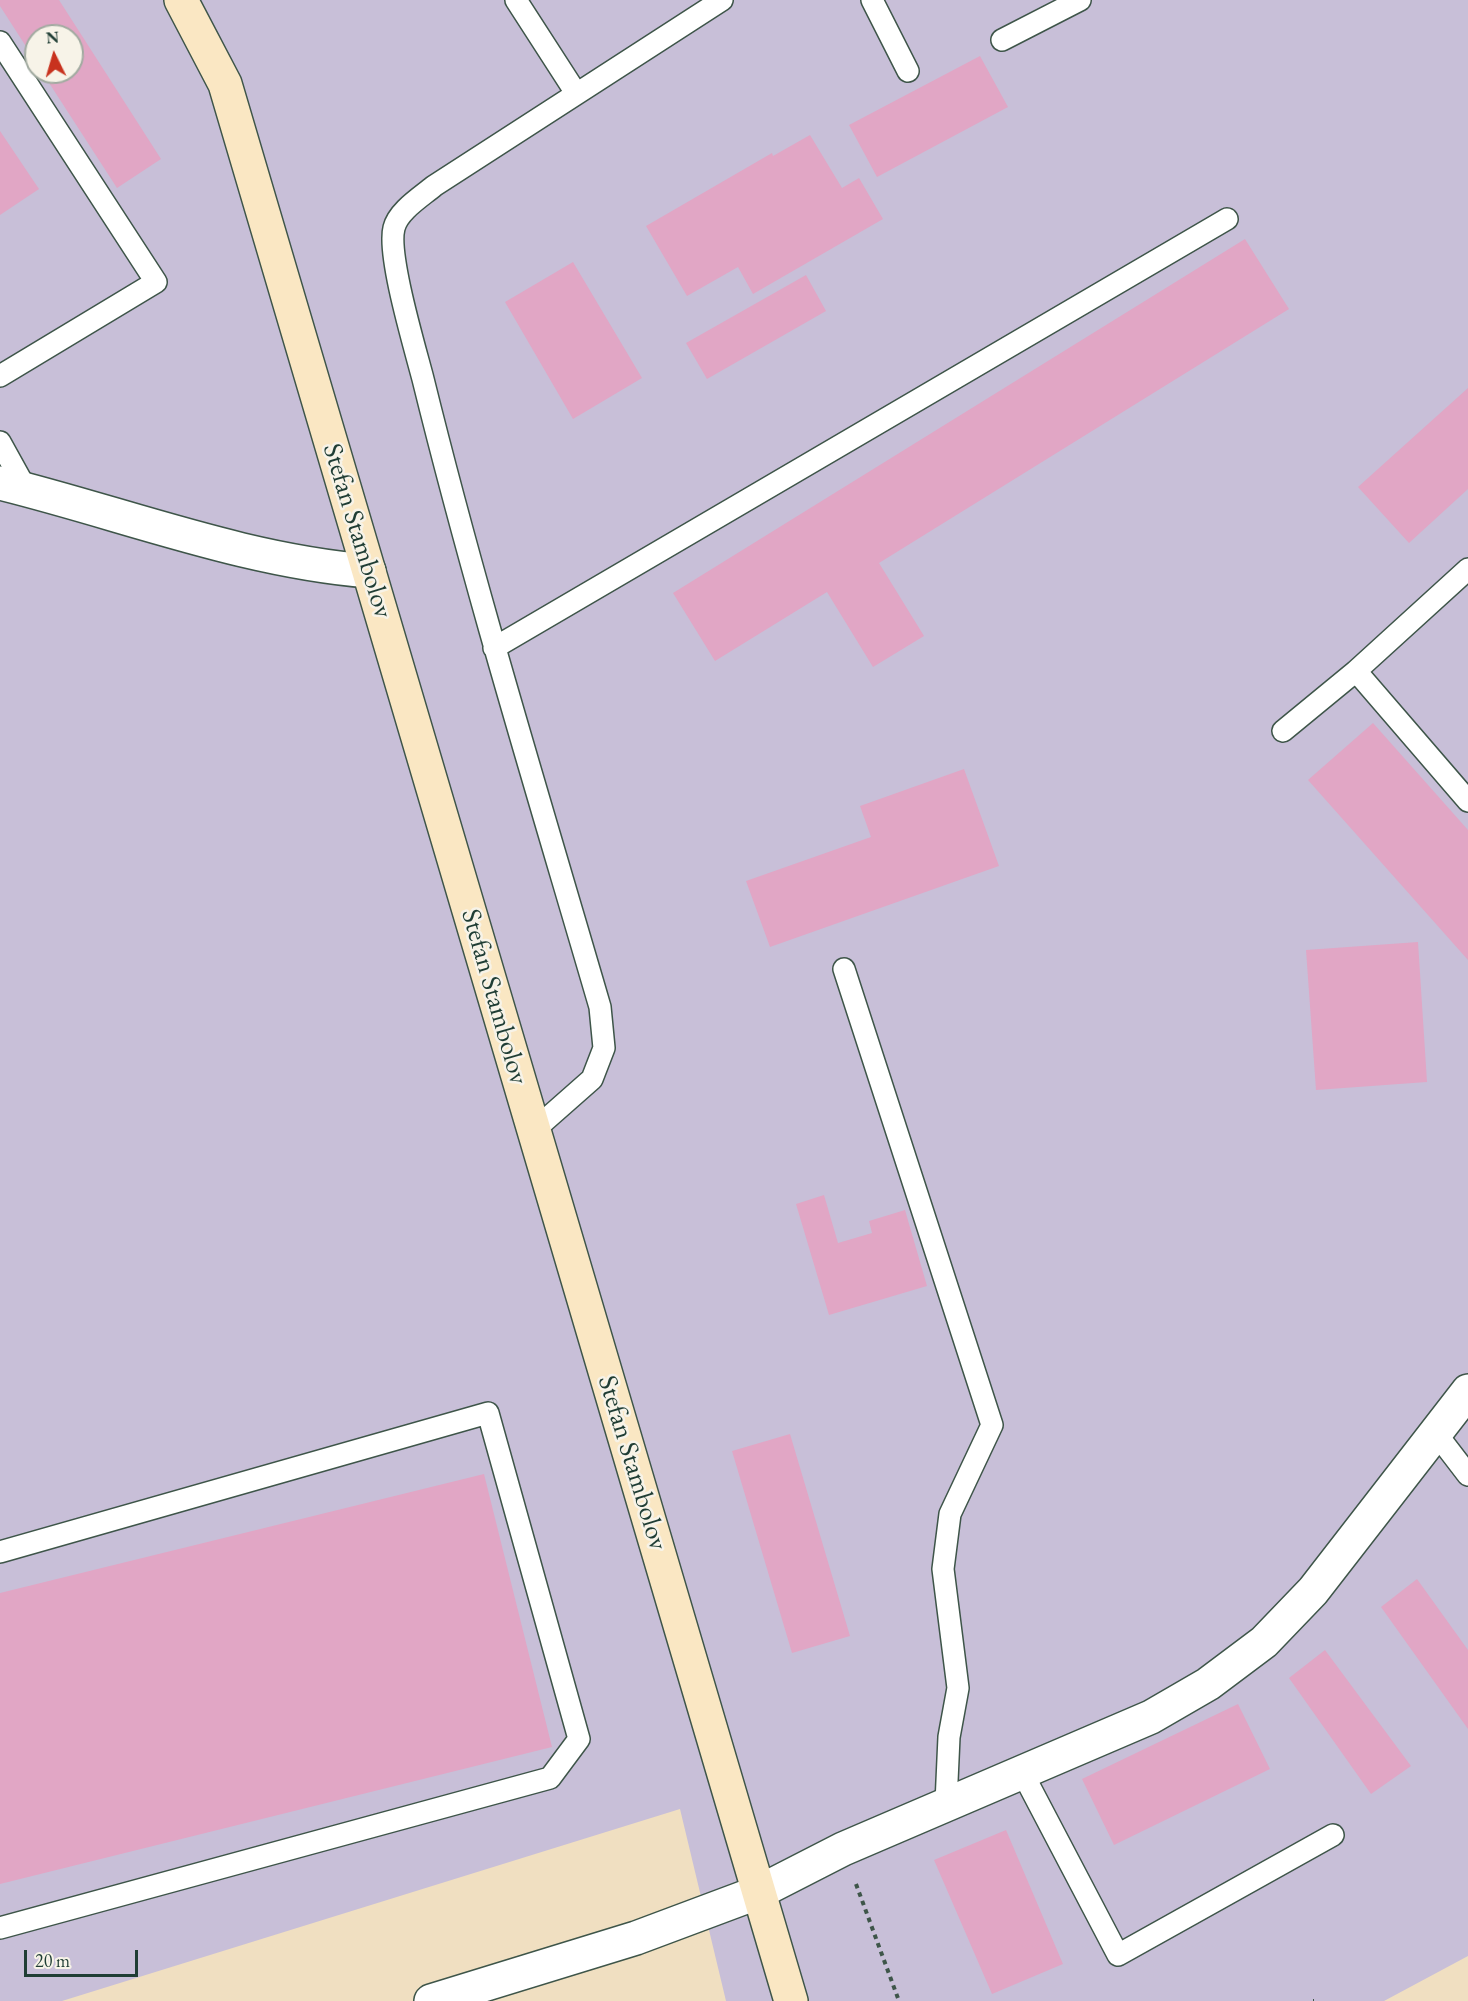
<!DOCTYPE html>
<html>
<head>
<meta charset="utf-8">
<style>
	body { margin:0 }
	#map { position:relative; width:1468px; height:2001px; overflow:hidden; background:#f0dfc1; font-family:"EB Garamond",serif }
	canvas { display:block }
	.north { position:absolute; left:24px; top:24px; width:60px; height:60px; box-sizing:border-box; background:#f7f3e8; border:2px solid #a1aaa0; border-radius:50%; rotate:355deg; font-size:16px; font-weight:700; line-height:24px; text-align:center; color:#1f3d34 }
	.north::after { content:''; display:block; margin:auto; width:21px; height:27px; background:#c8321e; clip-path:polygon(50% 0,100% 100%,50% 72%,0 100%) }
	.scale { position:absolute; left:24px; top:1950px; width:114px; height:27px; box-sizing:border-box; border:3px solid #1f3d34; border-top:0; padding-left:8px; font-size:18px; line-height:21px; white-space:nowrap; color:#1f3d34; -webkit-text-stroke:4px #f7f3e8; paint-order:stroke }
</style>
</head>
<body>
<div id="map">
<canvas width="1468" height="2001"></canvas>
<div class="north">N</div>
<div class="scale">20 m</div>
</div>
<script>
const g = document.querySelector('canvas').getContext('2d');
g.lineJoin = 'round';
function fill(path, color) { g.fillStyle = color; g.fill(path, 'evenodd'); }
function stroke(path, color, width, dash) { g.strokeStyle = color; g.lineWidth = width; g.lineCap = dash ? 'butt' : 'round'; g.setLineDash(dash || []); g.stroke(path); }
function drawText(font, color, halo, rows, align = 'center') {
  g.font = font + ' "EB Garamond",serif'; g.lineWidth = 5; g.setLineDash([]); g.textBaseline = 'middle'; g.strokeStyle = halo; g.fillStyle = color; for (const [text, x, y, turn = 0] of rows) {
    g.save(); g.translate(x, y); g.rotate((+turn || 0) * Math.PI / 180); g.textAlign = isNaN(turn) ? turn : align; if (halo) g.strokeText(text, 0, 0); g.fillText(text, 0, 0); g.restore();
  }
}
const industrial = new Path2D(`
	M0,0H1468V1956L1384,2001H726L680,1809L62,2001H0ZM36,36H72V72H36Z`);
const building = new Path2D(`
	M0,0H59L161,159L117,188L42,72H72V36H36V62L0,6Z
	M980,56L1008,107L877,177L849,125Z
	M0,131L39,189L0,215Z
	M810,135L842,188L859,178L883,219L753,294L738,267L687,296L646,226L772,153L773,156Z
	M1245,239L1289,309L879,563L924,636L873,667L827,592L715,661L673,593Z
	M573,262L642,378L573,419L505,302Z
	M806,275L826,311L707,379L686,343Z
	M1468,388V489L1409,543L1358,487Z
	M1373,723L1468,830V960L1308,780Z
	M964,769L999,866L770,947L746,881L871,837L860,806Z
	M1418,942L1427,1082L1316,1090L1306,950Z
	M824,1195L838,1243L872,1233L869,1221L905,1210L927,1286L829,1315L796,1204Z
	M790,1434L850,1636L792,1653L732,1451Z
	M484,1474L552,1747L0,1884V1593Z
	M1417,1579L1468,1650V1729L1381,1607Z
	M1325,1650L1411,1766L1371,1794L1289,1678Z
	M1238,1704L1270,1769L1114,1845L1082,1779Z
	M1006,1830L1063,1964L992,1994L934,1860Z`);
const path = new Path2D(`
	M856,1884L899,2001
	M1313,2001H1314`);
const lane = new Path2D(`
	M516,0L576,93
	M872,0L908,71
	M1002,40L1080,0
	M0,42L156,282L0,376
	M0,442L26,489
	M494,648L1227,219
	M1356,671L1468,569
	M1283,731L1356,671L1468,801
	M844,969L992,1425L950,1514L943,1569L958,1688L949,1737L946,1803
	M533,1131L592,1079L604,1048L600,1007C539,798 475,590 423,379C415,348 387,255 394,228C398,211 421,197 434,186L722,0
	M1435,1432L1468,1475
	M0,1552L488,1413L579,1739L550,1778L0,1928
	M1022,1772L1118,1955L1333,1835`);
const street = new Path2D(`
	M0,483C122,513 243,561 369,571
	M431,2001L636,1938L759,1892L843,1849L1151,1717L1208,1684L1264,1642L1313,1591L1468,1391`);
const secondary = new Path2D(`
	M181,0L225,84L791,2001`);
const streetNames = [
	["Stefan Stambolov",357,531,73],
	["Stefan Stambolov",494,997,74],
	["Stefan Stambolov",632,1463,73]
];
fill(industrial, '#c8bfd8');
fill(building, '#e1a6c5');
stroke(lane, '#3e5549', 24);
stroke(street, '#3e5549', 36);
stroke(secondary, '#3e5549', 36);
stroke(path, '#3e5549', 4, [4.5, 4.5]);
stroke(lane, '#fff', 21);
stroke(street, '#fff', 33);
stroke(secondary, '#fae7c3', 33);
drawText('27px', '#1f3d34', '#f7f3e8', streetNames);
</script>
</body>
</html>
